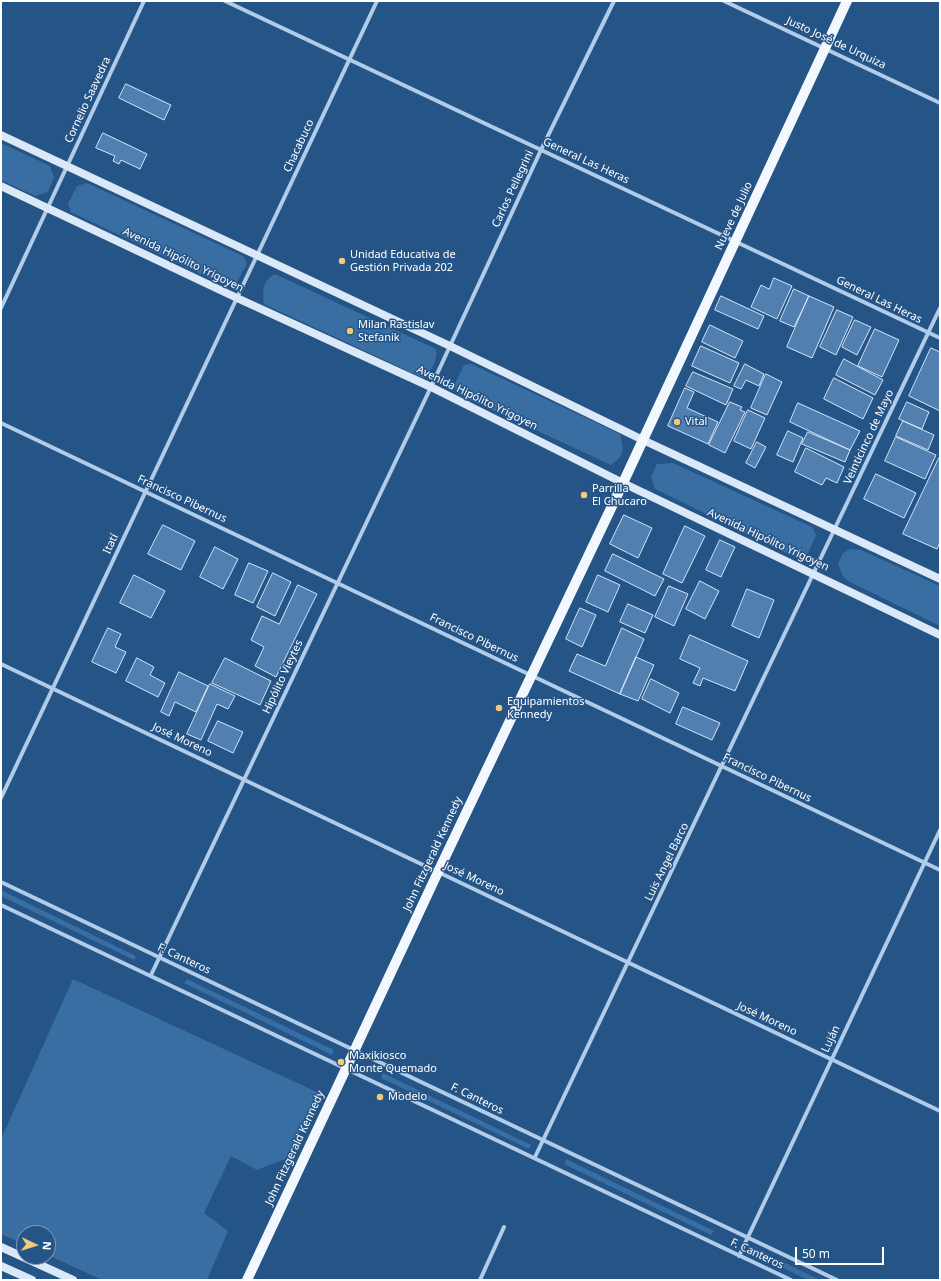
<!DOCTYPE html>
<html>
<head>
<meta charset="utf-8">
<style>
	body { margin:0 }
	#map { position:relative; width:941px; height:1281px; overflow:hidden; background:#255487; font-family:"Noto Sans",sans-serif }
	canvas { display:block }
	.frame { position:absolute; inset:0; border:2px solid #fff; pointer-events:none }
	.north { position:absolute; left:16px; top:1225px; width:40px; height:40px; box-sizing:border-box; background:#255487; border:1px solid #7c98b7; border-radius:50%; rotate:94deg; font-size:11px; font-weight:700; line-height:16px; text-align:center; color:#fff }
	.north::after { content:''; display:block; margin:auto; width:14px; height:18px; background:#f2c974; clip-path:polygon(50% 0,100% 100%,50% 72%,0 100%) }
	.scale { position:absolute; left:795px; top:1247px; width:89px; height:18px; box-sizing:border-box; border:2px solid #fff; border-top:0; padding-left:5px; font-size:12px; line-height:14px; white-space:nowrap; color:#fff; -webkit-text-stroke:3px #255487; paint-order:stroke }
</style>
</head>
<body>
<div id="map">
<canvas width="941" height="1281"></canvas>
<div class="frame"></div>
<div class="north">N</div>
<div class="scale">50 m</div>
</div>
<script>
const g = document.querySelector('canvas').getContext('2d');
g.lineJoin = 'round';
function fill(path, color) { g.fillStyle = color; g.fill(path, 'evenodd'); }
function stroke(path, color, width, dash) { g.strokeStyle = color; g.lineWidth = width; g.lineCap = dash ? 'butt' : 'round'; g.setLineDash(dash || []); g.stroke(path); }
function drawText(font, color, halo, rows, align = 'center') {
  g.font = font + ' "Noto Sans",sans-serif'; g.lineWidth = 3; g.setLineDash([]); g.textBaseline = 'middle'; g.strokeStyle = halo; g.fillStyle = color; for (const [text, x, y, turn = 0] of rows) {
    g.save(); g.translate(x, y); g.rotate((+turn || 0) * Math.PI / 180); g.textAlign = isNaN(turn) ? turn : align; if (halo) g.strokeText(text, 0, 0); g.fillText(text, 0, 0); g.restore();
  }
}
const green = new Path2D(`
	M1,143L50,166L54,177L48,192L35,196L1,180Z
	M87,183L243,256L247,264L235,285L226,286L71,212L68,204L77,186Z
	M275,274L436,349C438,359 432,372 423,378L264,304C262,291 263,280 275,274Z
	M471,364L620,434C624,449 625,455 611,465L458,394L454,386L464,365Z
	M673,463L812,527L816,535L808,553L799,559L655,489L651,477L657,464Z
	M851,549L861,550L940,586V626L850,582L843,576L838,564L843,553Z
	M1,890L136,956L134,960L1,896Z
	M73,979L321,1094L285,1159L257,1170L231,1156L204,1213L228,1231L207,1280H102L48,1255V1233H24V1244L1,1234V1139Z
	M187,979L334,1050L332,1055L184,983Z
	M383,1073L531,1145L529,1149L381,1078Z
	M566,1159L714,1231L711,1235L564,1164Z
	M754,1248L820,1280H808L752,1253Z`);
const building = new Path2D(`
	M126,84L171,105L164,120L119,98Z
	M103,133L147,154L140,169L121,160L119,164L113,161L115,156L96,148Z
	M774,278L792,286L777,319L751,307L761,285L769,289Z
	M794,289L809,296L794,327L780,321Z
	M721,296L764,316L758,329L715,310Z
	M809,296L834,307L812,358L787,347Z
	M837,310L853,317L836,355L820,347Z
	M855,320L871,327L857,355L842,347Z
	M710,325L743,341L735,358L702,342Z
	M875,329L899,340L882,377L858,366Z
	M701,346L739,363L730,383L692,366Z
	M931,348L940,352V411L909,396Z
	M844,359L883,380L875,395L836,375Z
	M745,364L764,374L759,386L746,380L741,389L734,386Z
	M693,372L733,389L726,405L686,386Z
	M766,374L782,382L767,415L751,408Z
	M834,378L873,398L863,419L824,399Z
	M685,388L694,392L687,408L718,422L708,444L668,426Z
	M730,402L742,407L740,410L745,412L725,453L709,445Z
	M907,402L929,412L922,429L899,419Z
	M798,403L860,431L850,450L790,422Z
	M748,410L765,418L751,449L734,441Z
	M903,421L934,435L928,450L896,436Z
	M788,431L803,438L793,462L777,455Z
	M808,432L850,450L845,462L802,444Z
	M896,437L936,455L925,479L885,461Z
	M757,442L766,447L755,468L746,463Z
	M806,448L844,467L837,483L826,478L822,485L795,472Z
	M939,458L940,459V542L937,549L903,534Z
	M876,474L916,493L904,518L864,499Z
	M624,515L652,528L638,558L610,544Z
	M163,525L195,541L181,570L148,554Z
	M685,526L705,536L682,583L663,574Z
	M720,540L735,547L721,577L706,570Z
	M215,547L238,559L223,589L200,577Z
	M613,554L664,579L655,596L605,571Z
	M249,563L268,571L253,603L235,595Z
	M273,573L291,582L275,616L257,607Z
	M134,575L165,591L151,618L120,603Z
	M598,575L620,585L608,612L586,602Z
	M700,581L719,591L705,619L686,609Z
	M298,585L317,594L276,677L255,666L264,647L251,640L262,616L279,624Z
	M669,586L688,594L674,626L655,617Z
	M747,589L774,600L759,638L732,626Z
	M628,604L653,615L645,633L620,622Z
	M580,608L596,615L582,647L566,639Z
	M108,628L121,634L115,647L126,652L116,673L92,662Z
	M622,628L644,639L620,694L569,671L577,654L605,666Z
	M690,635L748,661L735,691L703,678L700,686L693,683L700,668L680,659Z
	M636,657L654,665L638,701L620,694Z
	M137,658L154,667L150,675L165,683L158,697L126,681Z
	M225,658L271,681L260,705L212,683Z
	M179,672L208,686L196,712L175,702L169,716L161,712Z
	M651,679L679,693L670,713L642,699Z
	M210,684L235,696L228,709L217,704L201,740L187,734Z
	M683,707L720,723L712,740L676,724Z
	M218,721L243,732L233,753L208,741Z`);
const street = new Path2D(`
	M225,1L940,338
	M724,1L940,103
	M1,308L144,1
	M1,423L940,870
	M1,664L940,1111
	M1,798L377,1
	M1,882L837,1280
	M1,905L791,1280
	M151,975L431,387L541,150L614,1
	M535,1157L940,308
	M739,1256L940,830
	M480,1280L504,1227`);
const secondary = new Path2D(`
	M1,135L450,346L643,440L940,579
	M1,186L237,298L431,387L623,483L940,635
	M1,1247L73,1280
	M1,1266L32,1280`);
const primary = new Path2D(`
	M247,1280L438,872L623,483L847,1`);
const markers = [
	[342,261,4,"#f2c974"],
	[350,331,4,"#f2c974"],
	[677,422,4,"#f2c974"],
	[584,495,4,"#f2c974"],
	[499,708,4,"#f2c974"],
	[341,1062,4,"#f2c974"],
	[380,1097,4,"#f2c974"]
];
const streetNames = [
	["Justo José de Urquiza",836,43,25],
	["Cornelio Saavedra",88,100,-65],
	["Chacabuco",299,146,-65],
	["General Las Heras",586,161,25],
	["Carlos Pellegrini",513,189,-65],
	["Nueve de Julio",734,216,-65],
	["Avenida Hipólito Yrigoyen",183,260,26],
	["General Las Heras",879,300,26],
	["Avenida Hipólito Yrigoyen",477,398,26],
	["Veinticinco de Mayo",869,437,-65],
	["Francisco Pibernus",182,499,25],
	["Avenida Hipólito Yrigoyen",768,540,25],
	["Itatí",111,544,-65],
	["Francisco Pibernus",474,638,26],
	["Hipólito Vieytes",283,677,-65],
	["José Moreno",182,740,25],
	["Francisco Pibernus",767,778,26],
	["John Fitzgerald Kennedy",433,854,-65],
	["Luis Angel Barco",667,862,-64],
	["José Moreno",474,879,25],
	["F. Canteros",184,959,25],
	["José Moreno",767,1019,25],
	["Luján",831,1039,-65],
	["F. Canteros",477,1099,26],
	["John Fitzgerald Kennedy",295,1148,-65],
	["F. Canteros",757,1254,25]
];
const poiNames = [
	["Unidad Educativa de",350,255],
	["Gestión Privada 202",350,268],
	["Milan Rastislav",358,325],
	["Stefanik",358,338],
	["Vital",685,422],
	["Parrilla",592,489],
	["El Chucaro",592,502],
	["Equipamientos",507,702],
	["Kennedy",507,715],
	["Maxikiosco",349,1056],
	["Monte Quemado",349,1069],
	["Modelo",388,1097]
];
fill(green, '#396ea3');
fill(building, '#5180b0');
stroke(building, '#d4e5f7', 1);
stroke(street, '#b0cce9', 4);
stroke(secondary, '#dae8f7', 8);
stroke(primary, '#f3f8fe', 10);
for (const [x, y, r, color] of markers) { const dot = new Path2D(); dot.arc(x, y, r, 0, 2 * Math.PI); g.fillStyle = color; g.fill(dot); stroke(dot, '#255487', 1.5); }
drawText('11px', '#fff', '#255487', streetNames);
drawText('11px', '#fff', '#255487', poiNames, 'left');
</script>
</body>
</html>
